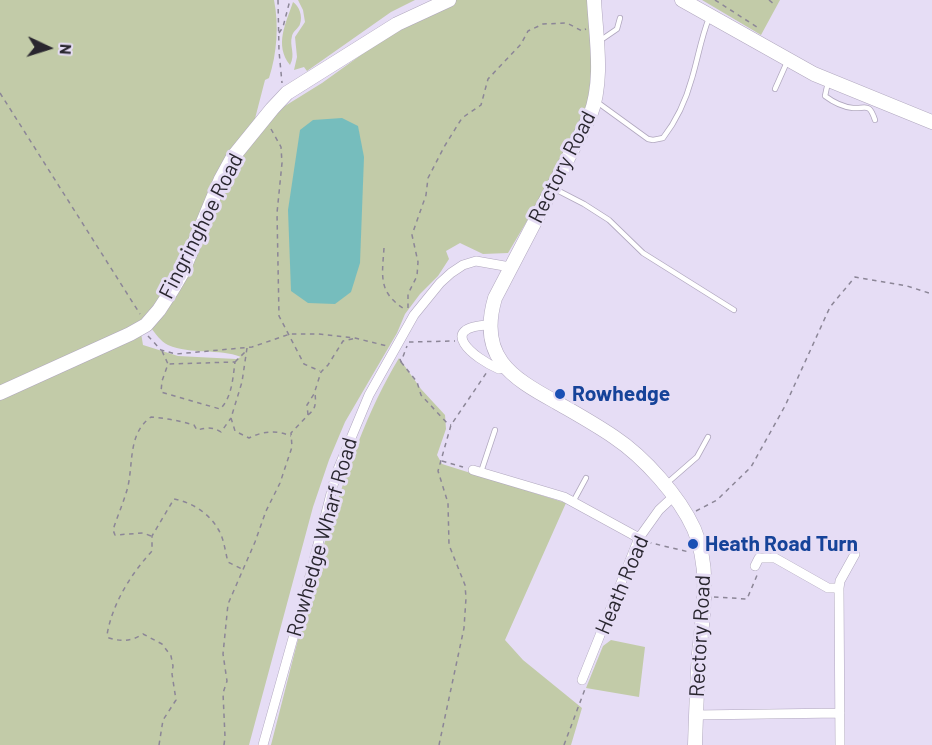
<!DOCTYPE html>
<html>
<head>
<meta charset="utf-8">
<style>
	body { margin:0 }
	#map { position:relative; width:932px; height:745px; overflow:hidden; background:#e6ddf5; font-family:Barlow,sans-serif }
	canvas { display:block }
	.north { position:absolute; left:18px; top:18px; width:60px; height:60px; -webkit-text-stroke:4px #e6ddf5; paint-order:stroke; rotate:94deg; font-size:16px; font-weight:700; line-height:24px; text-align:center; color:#29262f }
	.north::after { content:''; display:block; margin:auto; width:21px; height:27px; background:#29262f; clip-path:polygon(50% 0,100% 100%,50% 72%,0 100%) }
</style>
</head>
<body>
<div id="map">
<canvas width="932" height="745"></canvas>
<div class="north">N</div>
</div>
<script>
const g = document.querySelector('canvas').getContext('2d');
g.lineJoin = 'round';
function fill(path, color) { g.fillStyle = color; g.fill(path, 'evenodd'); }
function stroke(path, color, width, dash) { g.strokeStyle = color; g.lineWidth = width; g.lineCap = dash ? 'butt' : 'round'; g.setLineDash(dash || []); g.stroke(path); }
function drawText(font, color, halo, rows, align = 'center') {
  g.font = font + ' Barlow,sans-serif'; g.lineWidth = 6; g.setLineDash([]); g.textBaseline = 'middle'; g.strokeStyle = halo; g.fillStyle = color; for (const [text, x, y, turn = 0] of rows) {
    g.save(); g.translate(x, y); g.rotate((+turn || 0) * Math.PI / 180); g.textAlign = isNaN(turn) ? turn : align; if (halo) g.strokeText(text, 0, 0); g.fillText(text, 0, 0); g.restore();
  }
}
const green = new Path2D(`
	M0,0H274C279,25 277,54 269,78L265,80L250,138L272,114L322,83L393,32L456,0H592L591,78L586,113L562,162L508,253L483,254L460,243L446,251L449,259L438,276L420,294L405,314L397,333L345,422L329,460L313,507L249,745H0ZM151,328C155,333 161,342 168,345C191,355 219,348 241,357L236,359L178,356L143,345L141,333Z
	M298,0H415L391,12L307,71L304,67L294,70L297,57L295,37L305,22L303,10Z
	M702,0H780L761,35Z
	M293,2C299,6 303,16 300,24C299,28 293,31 292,36C289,46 296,54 290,65C274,45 286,23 293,2Z
	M399,358L421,389L445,415L446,429L437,455L442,464L566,503L505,640L523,660L582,708L571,745H271C290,672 307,600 329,528C347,470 367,411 399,358Z
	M611,640L645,647L639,697L586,688L603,646Z`);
const water = new Path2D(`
	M342,118L358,126L364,157L360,263L351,292L335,304L308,303L291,291L288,210L300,130L313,120Z`);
const path = new Path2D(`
	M278,0L279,51L282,83
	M715,0L760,29
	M769,0L774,4
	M279,33L283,27L290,0
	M0,93L140,314
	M271,129L281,147L282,163L277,213L279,316L304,364L320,371
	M384,248C382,277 378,293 406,310
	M408,308V294L417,276L418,262L412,235L426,195L428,178L444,147L462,118L481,105L488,79L521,44L528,31L543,24L567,23L582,31L586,29
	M148,336L161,350L176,354L252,347L290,334H318L355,338L387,346
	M409,342L455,341
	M247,348L242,382L231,418L235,431L249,438C263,431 277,430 291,436
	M162,351L168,364L162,381L161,392L220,409C232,398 233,377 235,362L168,364
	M400,359L401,362L407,346
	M235,362L247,350
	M401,362L417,382L421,395L447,423L451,425
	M308,415C316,409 316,403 315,393
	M442,461L463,467
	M696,511L717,500L751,467L785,406L830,307L855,277L907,286L932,294
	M151,536L143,533L115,535L113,530C117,517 123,504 127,490C134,465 127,434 151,417C166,418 180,421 194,425L197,430C206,428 212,426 221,432L231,418
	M647,542L689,552
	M714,597L747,599L758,573
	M159,745L163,720L176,700L172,674L173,666L171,656L162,644L143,634C132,641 122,642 109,638L107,635C112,604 131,574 152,551V536L174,499C191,502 209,513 218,529C224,538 225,551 228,562L242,569
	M224,745L225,737L223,693L227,681L223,654L228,604L255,542L266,511L280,483L292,447L291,433L308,415L307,405L314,394L321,372L328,365L343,341L356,338
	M439,745L464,628L466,598L465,585L449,545L448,503L438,471L451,425L487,372
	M564,745L585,689`);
const lane = new Path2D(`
	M598,42L617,29L620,18
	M828,82L825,96C833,102 843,107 853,108C866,109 869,102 875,120
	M775,89L787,62
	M597,102L648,139L653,140L663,138C677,120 686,100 692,78C698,58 701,38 709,18
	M553,188L584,204L609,220L643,253L734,310
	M481,472L495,430
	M666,484L697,457L708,437
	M573,502L586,478`);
const street = new Path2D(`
	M489,325C436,327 473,358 499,369L505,368
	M473,470L564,497L639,538
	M755,566L759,558H775L828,588H839
	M582,680L639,538L659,510L674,496
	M696,715L840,713
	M263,745L304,599L336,474L369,395L414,315L440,283L451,273L463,265L476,261L510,267
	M840,745L839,588L840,581L855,554`);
const secondary = new Path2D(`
	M594,0C596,38 604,80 590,116L495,298C478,356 510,377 556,402C575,413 595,424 614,437C644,457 679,496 694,529C711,568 703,613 699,654C697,684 696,715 695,745
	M682,0L814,74L932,122
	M0,393L130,334L146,325L159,310L172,290L182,273L221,179L233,157L272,109L287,93L397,24L449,0`);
const markers = [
	[560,394,6,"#1a4fb4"],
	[693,544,6,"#1a4fb4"]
];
const streetNames = [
	["Rectory Road",562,167,-63],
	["Fingringhoe Road",201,226,-63],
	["Rowhedge Wharf Road",322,537,-74],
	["Heath Road",622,585,-67],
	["Rectory Road",700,636,-87]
];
const transitNames = [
	["Rowhedge",572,394],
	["Heath Road Turn",705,544]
];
fill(green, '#c2cba8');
fill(water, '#76bdbd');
stroke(lane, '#b0a7be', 6);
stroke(street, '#b0a7be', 10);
stroke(secondary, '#b0a7be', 15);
stroke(path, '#8c8697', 1.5, [4.5, 4.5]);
stroke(lane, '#fff', 4.5);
stroke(street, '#fff', 9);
stroke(secondary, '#fff', 14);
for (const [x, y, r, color] of markers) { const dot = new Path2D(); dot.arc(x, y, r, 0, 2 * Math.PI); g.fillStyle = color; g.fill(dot); stroke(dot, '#e6ddf5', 2); }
drawText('21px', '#29262f', '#e6ddf5', streetNames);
drawText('bold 21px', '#164399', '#e6ddf5', transitNames, 'left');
</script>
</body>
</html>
